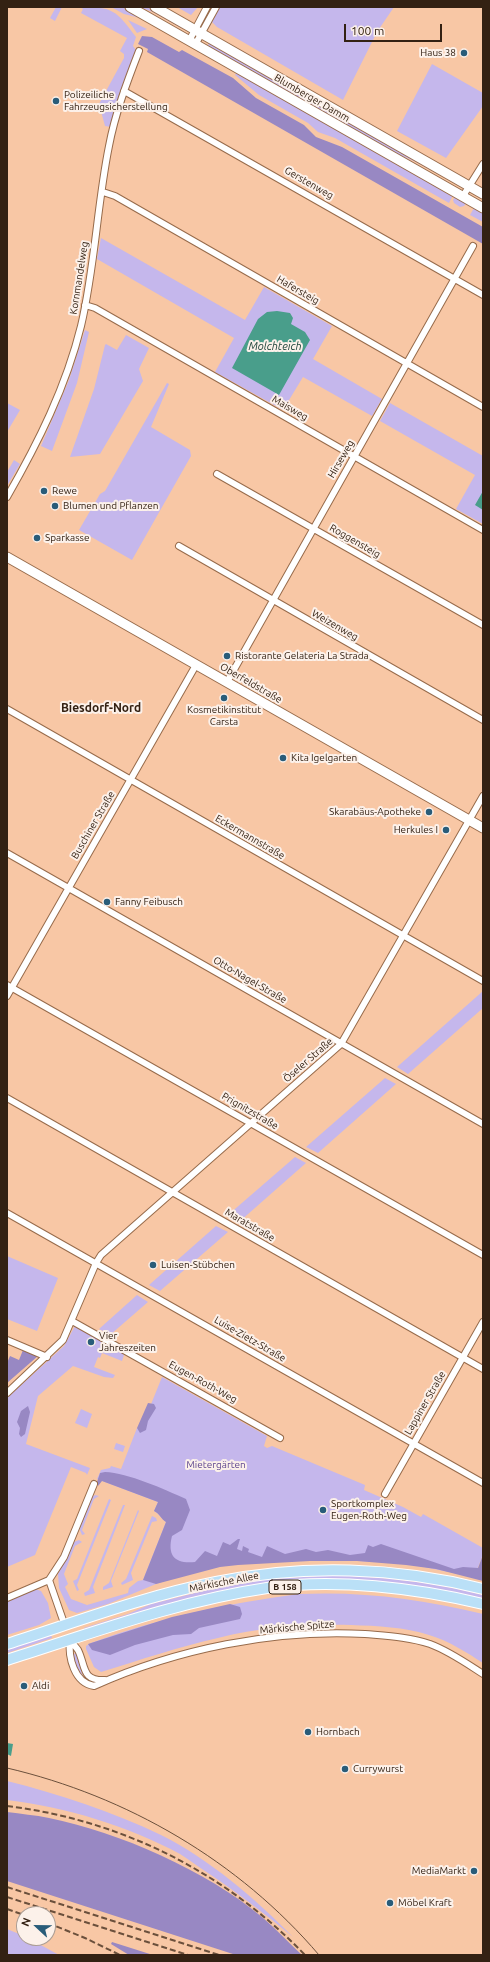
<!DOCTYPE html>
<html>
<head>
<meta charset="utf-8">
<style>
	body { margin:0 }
	#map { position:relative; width:490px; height:1962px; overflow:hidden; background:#f8c7a5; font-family:Ubuntu,sans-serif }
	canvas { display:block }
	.frame { position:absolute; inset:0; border:8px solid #332113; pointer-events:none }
	.north { position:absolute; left:16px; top:1906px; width:40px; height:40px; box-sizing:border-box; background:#fcf1ea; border:1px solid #ac9e94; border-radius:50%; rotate:292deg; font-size:11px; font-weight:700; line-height:16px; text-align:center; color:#332113 }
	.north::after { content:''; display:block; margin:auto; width:14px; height:18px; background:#295c79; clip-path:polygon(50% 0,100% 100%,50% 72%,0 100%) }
	.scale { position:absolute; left:344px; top:24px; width:98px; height:18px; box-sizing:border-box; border:2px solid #332113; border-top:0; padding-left:5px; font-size:12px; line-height:14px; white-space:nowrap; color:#332113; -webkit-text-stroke:3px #fcf1ea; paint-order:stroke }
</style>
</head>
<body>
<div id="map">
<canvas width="490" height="1962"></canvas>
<div class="frame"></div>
<div class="north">N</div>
<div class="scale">100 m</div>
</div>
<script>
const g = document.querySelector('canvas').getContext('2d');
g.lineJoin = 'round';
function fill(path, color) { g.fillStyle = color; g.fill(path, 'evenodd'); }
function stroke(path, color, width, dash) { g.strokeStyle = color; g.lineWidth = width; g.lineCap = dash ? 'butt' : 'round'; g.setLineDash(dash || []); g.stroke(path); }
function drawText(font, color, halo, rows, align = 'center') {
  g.font = font + ' Ubuntu,sans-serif'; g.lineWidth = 4; g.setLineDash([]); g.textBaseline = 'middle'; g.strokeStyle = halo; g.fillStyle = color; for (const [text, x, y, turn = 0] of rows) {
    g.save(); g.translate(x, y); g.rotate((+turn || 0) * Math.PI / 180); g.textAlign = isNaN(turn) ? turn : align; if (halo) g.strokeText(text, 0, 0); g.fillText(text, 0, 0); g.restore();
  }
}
const green = new Path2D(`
	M56,7H62L55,21L50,18Z
	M80,7C113,7 116,10 136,37L133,46L136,50L111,127L105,126L99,104L124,58V54L120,51L127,38L81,13L83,9Z
	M111,7H122L171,35L140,18L124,14Z
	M139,7H147L184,28L183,29L153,12Z
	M177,7H198L191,15Z
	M220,7H394L377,32L343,100L217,27L212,22Z
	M128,20L147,29L137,33Z
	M210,42L458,185L414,161L391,151L207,47Z
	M432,64L483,93V106L446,158L397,131Z
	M237,72L453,195L449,203L335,138L318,132L308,123L259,95L235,75Z
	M455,197L466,203L464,206L460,207L454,203L453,200Z
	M474,208L483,213V222L470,215Z
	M101,238L245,320L264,287L332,326L313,359L382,399L372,416L303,377L283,410L215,372L234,338L97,259Z
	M85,330L89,332L77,383L52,451L41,446L69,380Z
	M126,335L149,348L139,369L143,381L100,454L70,457L94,389L105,345L106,344L117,350Z
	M167,383L169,384L151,427L190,450L191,456L132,560L79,530L100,494L105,491Z
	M7,403L20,410L7,432Z
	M390,403L483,456V524L456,509L475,475L380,421Z
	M14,460L20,464L7,486V472Z
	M483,991V1008L408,1074L397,1067Z
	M385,1078L396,1084L318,1153L306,1147Z
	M295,1157L306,1163L239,1222L228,1215Z
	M216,1226L228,1232L160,1291L149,1285Z
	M7,1256L58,1278L37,1331L7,1319Z
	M137,1295L148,1302L110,1335L99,1329Z
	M75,1326L121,1351L124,1355L122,1361L102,1353L100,1358L98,1357L94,1367L115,1375L113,1378L104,1377L73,1366L38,1396L26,1444L90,1468L87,1475L86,1473L71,1467L35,1555L7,1567V1398L64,1346Z
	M162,1377L267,1436L264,1446L267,1448L272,1446L365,1485L364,1490L403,1507L421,1517L423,1514L483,1548V1555L474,1577L404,1563L312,1559L222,1562L156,1584L108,1604L77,1613L69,1610L59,1588L58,1574L74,1542L79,1540L82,1542L75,1546L64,1574L68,1584L65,1587L71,1599L87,1605L128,1593L129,1588L138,1581L143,1580L166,1522C161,1519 160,1514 154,1511L158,1502L97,1479L101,1470L110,1468L111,1466L121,1469L137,1428L141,1429Z
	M81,1409L92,1414L87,1428L75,1423Z
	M116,1443L125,1446L123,1452L114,1449Z
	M95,1495L99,1496L94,1499L82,1530L85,1534L82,1535L79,1528L92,1497Z
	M109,1499L111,1500L77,1585L79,1590L77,1591L73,1581L77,1579Z
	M123,1505H125L93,1587L95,1593L85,1596L84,1593L89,1590Z
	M138,1510L139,1511L111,1581L113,1587L103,1590V1587L109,1583Z
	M152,1516L156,1518L157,1521L152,1522L131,1573L133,1580L122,1585L121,1583L126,1579Z
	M334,1575C384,1577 434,1582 483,1595V1599L277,1582L233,1589L193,1598L84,1630V1628L128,1614L151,1604L211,1589L268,1579Z
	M35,1589L41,1591L48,1603L51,1618L39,1625L7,1635V1601Z
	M299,1594C362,1591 422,1599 483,1614V1663C466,1652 449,1641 429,1635C404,1627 378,1626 351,1625C307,1624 261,1627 218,1638C178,1647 140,1660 101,1672L94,1667L86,1649V1646L91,1643C159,1618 228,1603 299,1594Z
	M51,1635L52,1638L7,1653V1649Z
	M76,1653L83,1677V1678L78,1673L72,1655Z
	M7,1781C59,1794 113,1812 161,1835C208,1858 257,1900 293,1937C265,1914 238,1893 208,1873C198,1867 190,1860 180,1854C128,1826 66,1807 7,1800Z
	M7,1929L24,1936V1938H28L59,1955H7Z`);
const forest = new Path2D(`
	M142,36L152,37L179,52L182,50L233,78L256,98L304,125L316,137L342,147L483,227V244L147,52L148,49L138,44Z
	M23,1350L38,1356L7,1383V1363L10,1356L19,1360Z
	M148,1403L154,1404L156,1408L148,1421L146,1430L140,1433L137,1428Z
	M28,1406L30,1412L25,1434L21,1437L19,1434L20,1428L17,1422L21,1411Z
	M105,1472C128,1473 164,1489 186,1499L190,1510L182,1530L172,1536C167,1556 175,1564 195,1562L205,1551L217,1556L223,1542L230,1545L238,1539H240L237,1549L242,1551L243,1546L249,1549L248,1552L262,1557L267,1546L285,1554L306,1549L316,1552L328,1550L350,1555L365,1553L368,1545L373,1547L381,1544L454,1569L463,1567L478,1568L483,1555V1581L436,1569L406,1565L357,1561H310L238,1565L220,1567L156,1584L143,1580L166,1522C161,1519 160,1514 154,1511L158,1502L102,1481L98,1486L97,1482L100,1473Z
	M230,1604L240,1607L242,1614L240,1619L199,1628L191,1634L173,1635L135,1645L110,1655L92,1650L88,1644L172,1617Z
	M7,1812C21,1814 35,1815 49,1818C119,1832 207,1871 262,1917C276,1929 289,1943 302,1955H236L7,1881Z
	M112,1942L153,1955H129L111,1944Z`);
const water = new Path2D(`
	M277,311L290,313L293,318L291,324L305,332L310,340L279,395L232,368L258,319L267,312Z
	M483,491V510L475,505Z
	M7,1743L13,1744L11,1756L7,1754Z`);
const street = new Path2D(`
	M189,41L207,7
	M195,45L216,7
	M124,91L483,295
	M103,192L115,196L483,407
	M463,196L483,164
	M85,305L95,308L483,530
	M217,474L483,625
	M7,497C38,443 66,387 81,326C95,267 97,205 109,146C115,114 127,82 139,51
	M179,546L483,720
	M227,682L473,246
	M7,709L483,981
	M7,853L483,1124
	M7,985L483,1255
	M7,996L196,665
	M7,1098L483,1369
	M7,1213L483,1483
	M72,1321L280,1438
	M7,1340L47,1357
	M7,1393L63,1340L96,1263L101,1255L341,1044L483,796
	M385,1494L483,1322
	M49,1580L65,1626
	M7,1598L49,1580L64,1557L94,1484
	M70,1640C68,1657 74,1683 94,1686C176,1649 275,1629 365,1634C387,1636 409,1637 430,1644C449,1651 466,1663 483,1674
	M70,1640C72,1643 76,1647 78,1650C86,1666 81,1681 105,1680`);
const secondary = new Path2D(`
	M130,7L483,208
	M155,7L483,194
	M7,557L483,828`);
const primary = new Path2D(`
	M7,1644C76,1622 145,1596 216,1582C304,1564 396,1567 483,1589
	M7,1660C92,1633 178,1601 267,1588C334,1578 417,1588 483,1604`);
const tram = new Path2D(`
	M7,1768C127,1796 239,1861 319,1955`);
const rail = new Path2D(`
	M7,1806C121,1820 225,1872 305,1955
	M7,1887L219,1955
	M7,1897L188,1955
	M7,1909L24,1915
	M48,1923L85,1938L120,1955`);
const markers = [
	[464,53,4,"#295c79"],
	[56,101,4,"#295c79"],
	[44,491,4,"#295c79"],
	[55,506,4,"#295c79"],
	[37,538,4,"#295c79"],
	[227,656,4,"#295c79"],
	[224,698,4,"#295c79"],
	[283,758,4,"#295c79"],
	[429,812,4,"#295c79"],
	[446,830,4,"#295c79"],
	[107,902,4,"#295c79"],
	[153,1265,4,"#295c79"],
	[91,1342,4,"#295c79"],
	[323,1510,4,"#295c79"],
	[24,1686,4,"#295c79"],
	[308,1732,4,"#295c79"],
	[345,1769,4,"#295c79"],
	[474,1871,4,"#295c79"],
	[390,1903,4,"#295c79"]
];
const shields = [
	[285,1587,32]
];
const shieldNames = [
	["B 158",285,1587]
];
const poiNames = [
	["Haus 38",456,53,"right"],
	["Polizeiliche",64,95],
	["Fahrzeugsicherstellung",64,107],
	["Rewe",52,491],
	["Blumen und Pflanzen",63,506],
	["Sparkasse",45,538],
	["Ristorante Gelateria La Strada",235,656],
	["Kosmetikinstitut",224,710,"center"],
	["Carsta",224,722,"center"],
	["Kita Igelgarten",291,758],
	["Skarabäus-Apotheke",421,812,"right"],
	["Herkules I",438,830,"right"],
	["Fanny Feibusch",115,902],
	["Luisen-Stübchen",161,1265],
	["Vier",99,1336],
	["Jahreszeiten",99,1348],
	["Sportkomplex",331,1504],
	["Eugen-Roth-Weg",331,1516],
	["Aldi",32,1686],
	["Hornbach",316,1732],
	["Currywurst",353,1769],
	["MediaMarkt",466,1871,"right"],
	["Möbel Kraft",398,1903]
];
const streetNames = [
	["Blumberger Damm",312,98,30],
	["Gerstenweg",309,183,30],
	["Kornmandelweg",79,278,-81],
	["Hafersteig",298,290,30],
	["Maisweg",290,408,30],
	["Hirseweg",341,459,-60],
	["Roggensteig",355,541,30],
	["Weizenweg",335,625,30],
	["Oberfeldstraße",251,683,30],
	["Buschiner Straße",93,825,-60],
	["Eckermannstraße",250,837,30],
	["Otto-Nagel-Straße",250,980,30],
	["Öseler Straße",308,1060,-41],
	["Prignitzstraße",250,1111,30],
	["Maratstraße",250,1225,30],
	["Luise-Zietz-Straße",250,1339,30],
	["Eugen-Roth-Weg",203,1382,29],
	["Lappiner Straße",425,1403,-60],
	["Märkische Allee",224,1582,-11],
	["Märkische Spitze",297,1627,-5]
];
const parkNames = [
	["Mietergärten",216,1465]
];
const waterNames = [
	["Molchteich",275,346]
];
const quarterNames = [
	["Biesdorf-Nord",101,708]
];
fill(green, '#c5b7ec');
fill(forest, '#9888c3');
fill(water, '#499e8b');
stroke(street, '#976b4b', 8);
stroke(secondary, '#976b4b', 11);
stroke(primary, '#fff', 12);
stroke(street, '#fff', 6);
stroke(secondary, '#fff', 9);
stroke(primary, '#bae0f7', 10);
stroke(tram, '#6b503c', 1);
stroke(rail, '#6b503c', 2, [6, 3]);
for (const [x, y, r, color] of markers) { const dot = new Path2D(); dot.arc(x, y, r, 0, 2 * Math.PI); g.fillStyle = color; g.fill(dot); stroke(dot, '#fcf1ea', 1.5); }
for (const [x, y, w] of shields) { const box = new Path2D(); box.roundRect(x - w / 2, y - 7, w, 14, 3); g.fillStyle = '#fcf1ea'; g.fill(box); stroke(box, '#332113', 1); }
drawText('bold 9px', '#332113', null, shieldNames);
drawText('10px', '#332113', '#fcf1ea', poiNames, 'left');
drawText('10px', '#332113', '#fcf1ea', streetNames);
drawText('10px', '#5e458f', '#fcf1ea', parkNames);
drawText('italic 11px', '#163e35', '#fcf1ea', waterNames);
drawText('bold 12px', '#332113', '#fcf1ea', quarterNames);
</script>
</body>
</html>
